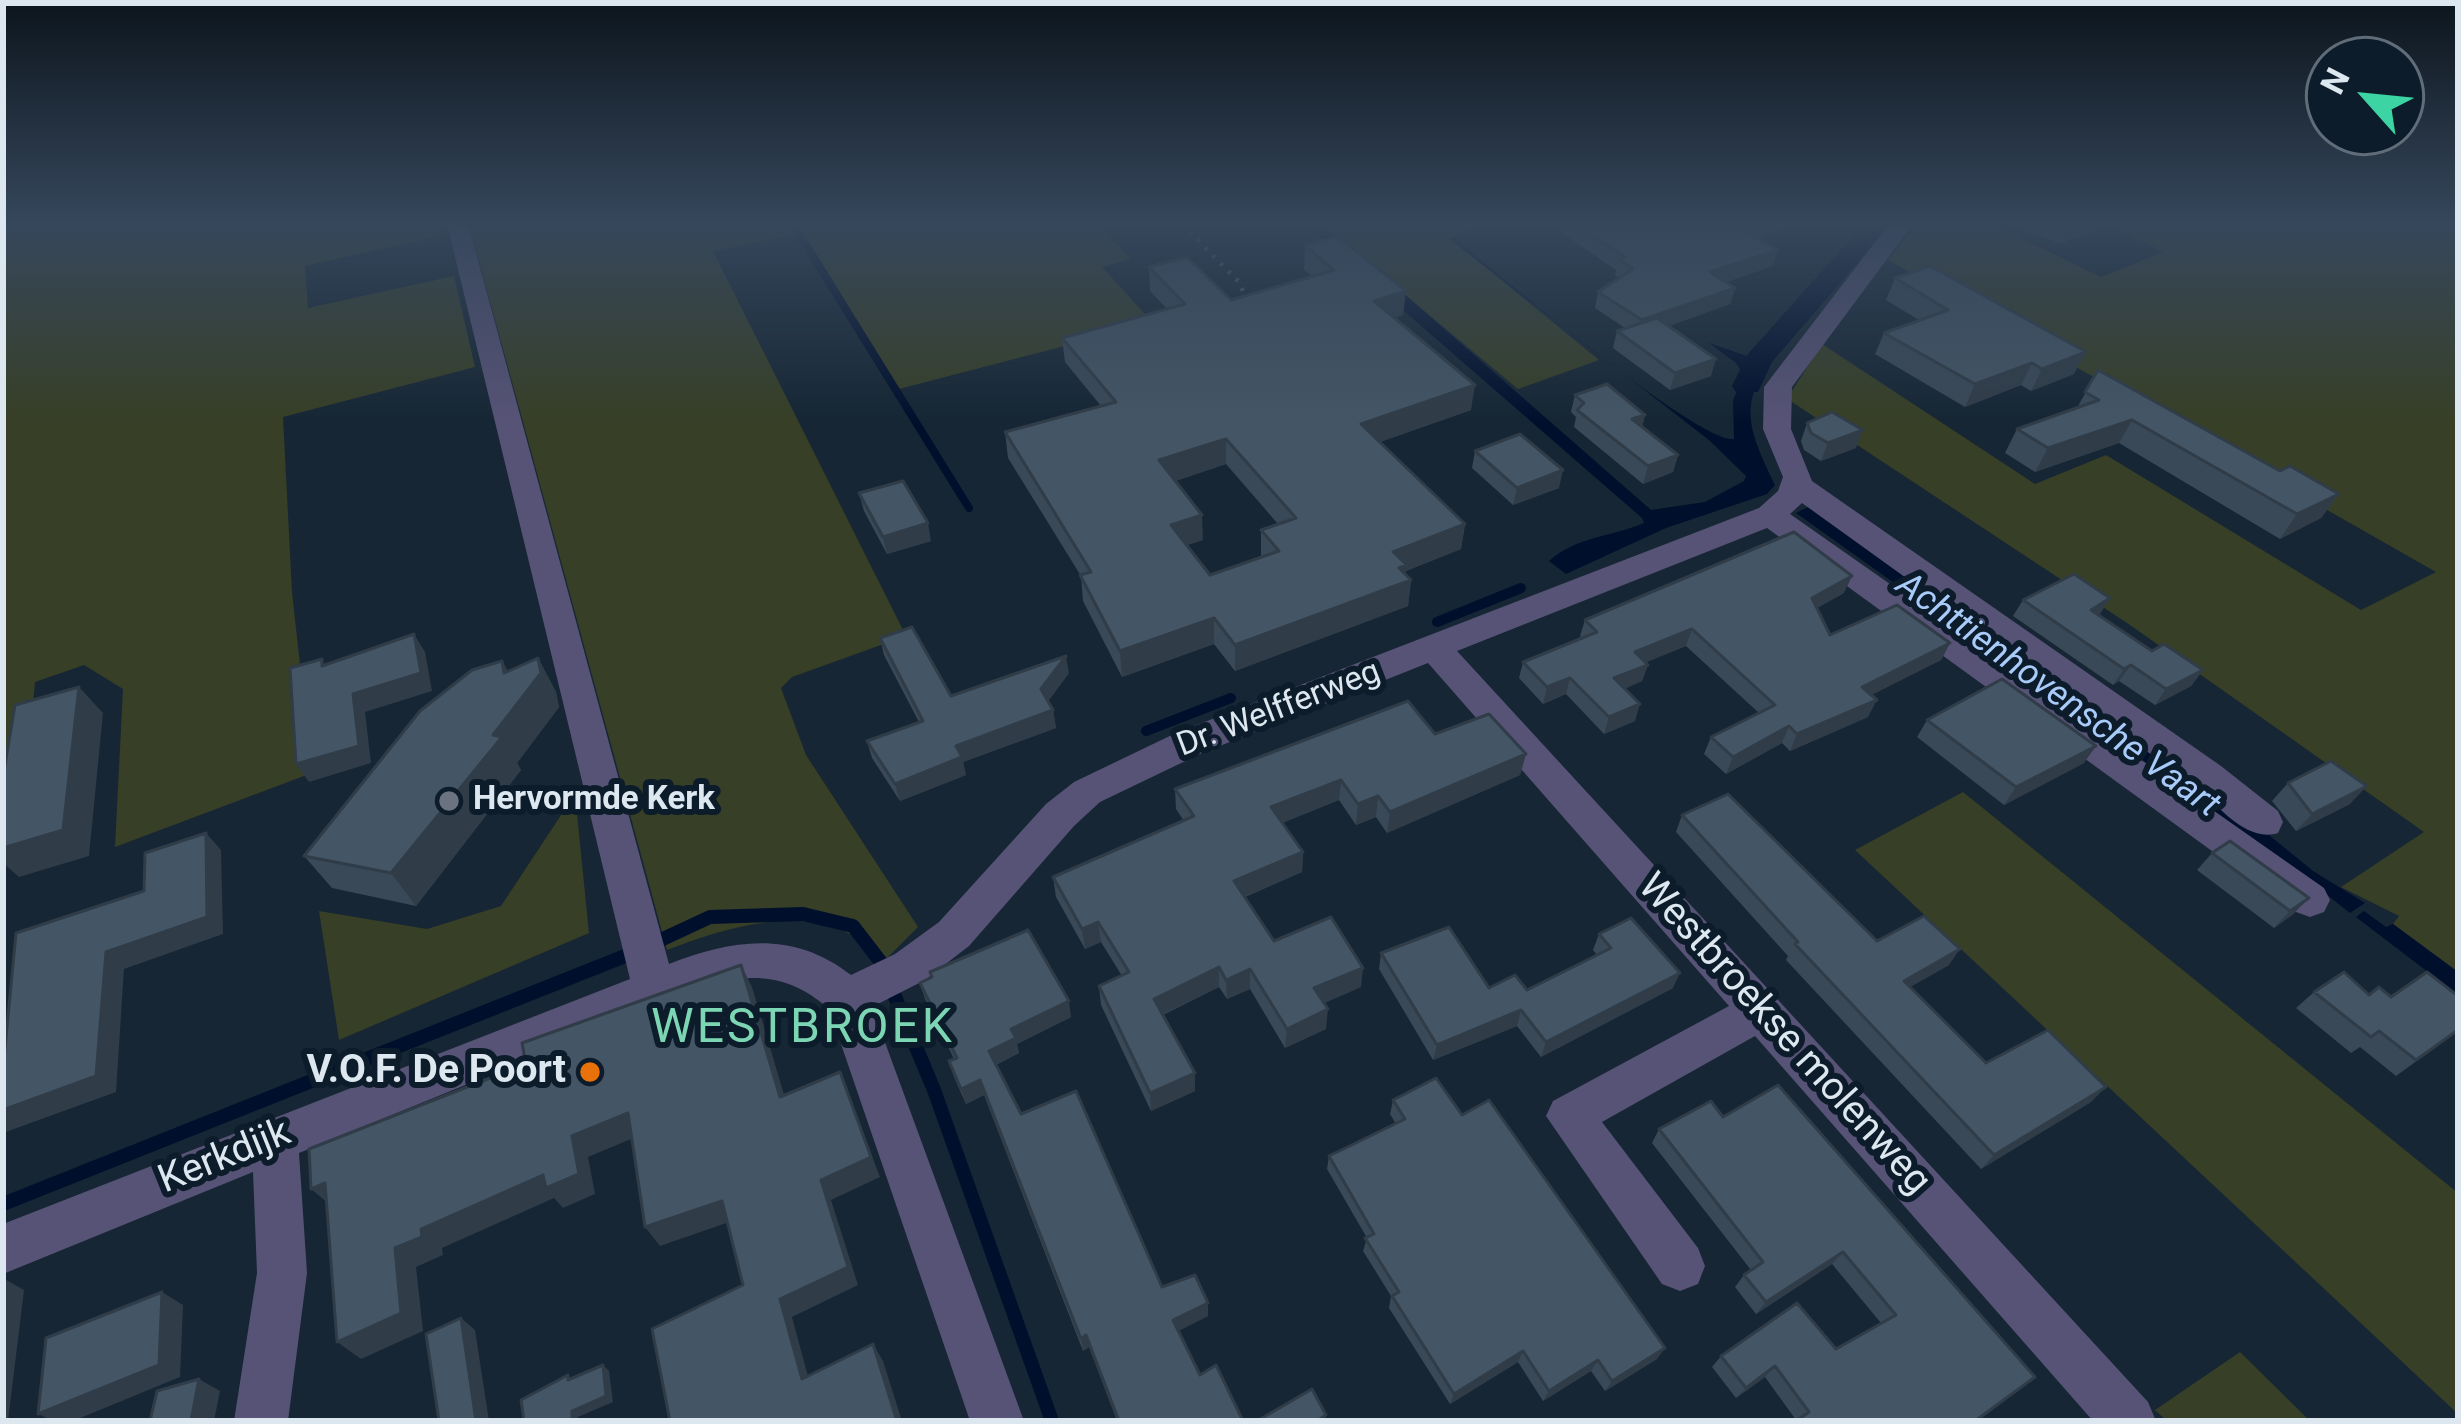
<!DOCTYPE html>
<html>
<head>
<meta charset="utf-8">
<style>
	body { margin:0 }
	#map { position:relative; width:2461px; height:1424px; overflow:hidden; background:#162634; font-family:Roboto,sans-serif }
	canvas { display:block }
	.frame { position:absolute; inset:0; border:6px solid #dde7f0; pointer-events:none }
	.north { position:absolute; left:2305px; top:36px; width:120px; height:120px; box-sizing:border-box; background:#0d1c2a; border:3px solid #606d79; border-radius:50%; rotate:297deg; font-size:33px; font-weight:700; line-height:48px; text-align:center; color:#dde7f0 }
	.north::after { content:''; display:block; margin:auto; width:42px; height:54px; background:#3dd4a3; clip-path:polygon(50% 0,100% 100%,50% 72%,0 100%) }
</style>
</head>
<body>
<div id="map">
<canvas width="2461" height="1424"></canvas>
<div class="frame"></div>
<div class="north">N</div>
</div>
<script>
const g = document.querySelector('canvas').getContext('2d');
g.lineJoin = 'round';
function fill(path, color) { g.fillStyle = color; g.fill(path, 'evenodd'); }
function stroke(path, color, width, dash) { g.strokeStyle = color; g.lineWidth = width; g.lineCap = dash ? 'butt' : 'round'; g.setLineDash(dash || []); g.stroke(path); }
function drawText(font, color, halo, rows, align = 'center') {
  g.font = font + ' Roboto,sans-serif'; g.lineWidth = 12; g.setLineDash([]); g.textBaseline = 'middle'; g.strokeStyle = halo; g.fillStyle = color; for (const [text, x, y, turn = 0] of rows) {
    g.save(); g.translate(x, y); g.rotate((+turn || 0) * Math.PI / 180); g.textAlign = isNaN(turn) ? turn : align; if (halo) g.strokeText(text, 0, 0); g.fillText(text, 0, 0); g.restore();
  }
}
const green = new Path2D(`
	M3,224H441L444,235L305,266L308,308L454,276L475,367L283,417L292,592L312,773L115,847L123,689L84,665L35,682L31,725L3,835Z
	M469,224H1098L1131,259L1102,267L1153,323L895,390L798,234L713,251L906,636L792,677L781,688L806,755L918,927L887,958C874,949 860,939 846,932C793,906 718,930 667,950Z
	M1320,224H1487L1450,238L1599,360L1518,389Z
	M1918,224H1983L2005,230L2101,277L2163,252L2108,224H2458V972L2393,924L2399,916L2341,887L2424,832L2130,625L1789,400L1790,394L1822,344L2035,484L2106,455L2361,610L2436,572L1888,260Z
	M1963,792L2458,1193V1414L1855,850Z
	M575,794L589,933L339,1040L319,911L427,929L501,906Z
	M2240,1352L2310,1421H2167L2155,1410Z`);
const water = new Path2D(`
	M1304,224H1320L1369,263L1651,510L1705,502L1744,481L1746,476L1709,440L1448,238L1453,237C1492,269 1699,444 1734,439L1733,401L1743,374L1736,363L1709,343L1750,357L1769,337L1781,344C1738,403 1745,422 1775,485L1767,494L1666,528L1566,574L1549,561C1576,537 1610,537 1644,523L1642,518Z
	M1810,506L2253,822L2313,871L2365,903L2350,913L2286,862L1796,513Z
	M2364,911L2386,927L2393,924L2458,972V995L2356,917Z`);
const streamFar2 = new Path2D(`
	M793,224L969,508`);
const streamFar1 = new Path2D(`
	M1437,622L1521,588
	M1146,731L1231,698`);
const stream = new Path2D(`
	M652,944L710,917L803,914L853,926L880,961L934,1090L1052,1421
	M3,1204L635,952`);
const canal = new Path2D(`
	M1864,224H1891L1772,362L1758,392H1736L1732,386L1748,354Z`);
const path = new Path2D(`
	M1182,224L1239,282L1246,298`);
const minor = new Path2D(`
	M447,224L469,227L669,964C733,939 793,930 851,975L895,954L939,922L1046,804L1074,782L1176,733L1759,508L1778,491L1783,477L1763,429L1764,387L1889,224H1913L1792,387L1791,429L1812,481L2221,766L2278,811L2283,822L2278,833C2246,843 2218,805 2195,786L1802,503L1790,514L2324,888L2330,900L2324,912L2310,917L2296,912L1767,528L1457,651L2148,1402L2156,1421H2093L1755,1036L1602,1122L1698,1248L1705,1266L1698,1284L1680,1291L1662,1284L1546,1116L1553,1101L1729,1006L1428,663L1202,753L1100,802L1074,826L969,946L925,980L872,1007L1024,1421H970L829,1009C794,978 762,973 717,982L299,1153L307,1273L288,1421H234L257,1273L253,1172L3,1274V1224L630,979Z`);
const wall = new Path2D(`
	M1549,224H1799L1758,238L1773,266L1726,282L1735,288L1730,304L1669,326L1711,376L1670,390L1613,348L1617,331L1625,328L1595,308L1598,292L1619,278L1615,275L1616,270Z
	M2009,224H2101L2098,230L2061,244Z
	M1305,246L1403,315L1394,318L1471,410L1380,442L1465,524L1461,549L1406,571L1405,574L1411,580L1408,606L1235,671L1214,644L1122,677L1083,601L1081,576L1008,458L1005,432L1101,406L1065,362L1062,338L1167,309L1150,291L1149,267L1231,300L1312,276L1304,270ZM1226,464L1278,524L1261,530V557L1210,575L1187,545L1203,540L1175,481Z
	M1895,278L2074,374L2031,391L2021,385L1965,407L1875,354L1884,333L1919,320L1886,300Z
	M2098,370L2280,471L2339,494L2321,518L2280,539L2119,443L2035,472L2005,453L2017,429L2077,408Z
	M1575,395L1645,415L1642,427L1678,455L1673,472L1643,484L1574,427L1576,417L1571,412Z
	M1807,423L1856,448L1821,461L1804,450L1801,441Z
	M1475,451L1559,488L1513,505L1472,468Z
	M859,493L931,541L887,554L864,511Z
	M1844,593L1817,608L1830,635L1950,643L1941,660L1871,695L1868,717L1790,751L1782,743L1726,774L1704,754L1711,737L1759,713L1686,646L1646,662L1648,665L1642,681L1624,689L1635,721L1604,734L1566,694L1543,704L1519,678L1523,662L1582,638L1580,636L1585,620Z
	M2110,598L2099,615L2152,651L2203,670L2191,686L2155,705L2119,681L2113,685L2013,616L2023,600Z
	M880,638L951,696L1069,673L1048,701L1053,710L1056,728L963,762L966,775L900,801L872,758L867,741L919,722L884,655Z
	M538,658L556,692L559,707L517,763L521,770L416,906L332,888L304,856L502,661L508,671Z
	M1927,720L2084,763L2004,805L1917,737Z
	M1435,734L1526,754L1520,775L1387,833L1376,817L1356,825L1339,800L1282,823L1303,852L1302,872L1245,897L1274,941L1361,987L1324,1003L1326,1029L1285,1048L1250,989L1227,999L1219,987L1163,1015L1195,1091L1151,1111L1101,1005L1099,986L1122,976L1101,942L1085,949L1056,897L1053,877L1184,821L1176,809L1175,789Z
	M2288,783L2350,804L2296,831L2272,801Z
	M1682,815L1877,941L1949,965L1910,987L1986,1063L2091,1102L1981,1169L1786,960L1788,956L1676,832Z
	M2212,853L2309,898L2292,915L2274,928L2197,870Z
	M1599,934L1673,988L1541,1057L1517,1026L1433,1060L1379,969L1381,953L1489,988L1527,990L1597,955L1593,950Z
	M930,972L1071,1017L1017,1044L1019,1053L996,1065L1021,1114L1162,1287L1208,1316L1178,1331L1200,1375L1243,1421H1117L1089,1347L1083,1351L984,1095L966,1104L954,1077L949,1061L954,1059L925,999L920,983L931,977Z
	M2314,992L2391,997L2458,1031L2396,1076L2360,1047L2351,1053L2296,1008Z
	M1393,1100L1462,1115L1657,1359L1605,1391L1591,1371L1543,1401L1518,1362L1450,1404L1389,1308L1391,1296L1363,1251L1367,1238L1327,1169L1329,1156L1396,1124L1390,1114Z
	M1723,1117L2035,1377L1796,1420L1765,1377L1736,1398L1712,1367L1721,1356L1836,1349L1881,1323L1832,1264L1756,1314L1735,1287L1744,1275L1751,1270L1652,1143L1659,1129Z`);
const shadedWall = new Path2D(`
	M1760,224H1799L1738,246L1743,230Z
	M2077,224H2101L2098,230L2061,244L2069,226Z
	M1778,250L1773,266L1706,289L1710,272Z
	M1735,288L1730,304L1638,337L1642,320Z
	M1406,291L1403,315L1371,325L1374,301Z
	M2086,352L2074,374L2031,391L2042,369Z
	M1716,359L1711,376L1670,390L1675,373Z
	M2032,363L2021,385L1965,407L1975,384Z
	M1475,385L1471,410L1359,449L1361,424Z
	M1645,415L1641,432L1632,419Z
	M2132,420L2119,443L2035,472L2048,448Z
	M1863,430L1856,448L1821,461L1828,443Z
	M1226,439V464L1161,486L1159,460Z
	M1678,455L1673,472L1643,484L1648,466Z
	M1563,470L1559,488L1513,505L1517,488Z
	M2339,494L2321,518L2280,539L2297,514Z
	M1202,515L1203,540L1172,550L1171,525Z
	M928,523L931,541L887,554L883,537Z
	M1465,524L1461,549L1406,571L1404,582L1411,580L1408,606L1235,671V645L1393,552Z
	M1852,576L1844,593L1805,614L1812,598Z
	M2110,598L2100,614L2080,626L2091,610Z
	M1214,618V644L1122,677L1120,651Z
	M1692,629L1686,646L1630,669L1635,652Z
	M414,634L425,652L432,691L365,712L371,763L309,782L296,764L353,694Z
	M1950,643L1941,660L1854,704L1862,687Z
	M1066,656L1069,673L1044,707L1041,689Z
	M538,658L556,692L559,707L517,763L521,770L416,906L391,873L493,735L504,673L502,661L521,694Z
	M1648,665L1642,681L1609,695L1614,678Z
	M2131,665L2119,681L2113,685L2124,669Z
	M2203,670L2191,686L2155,705L2166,689Z
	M1570,678L1566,694L1543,704L1547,687Z
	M79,687L103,713L89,856L19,877L3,863V848Z
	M1877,700L1868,717L1790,751L1797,734Z
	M1640,704L1635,721L1604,734L1609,717Z
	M1053,710L1056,728L963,762L966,775L900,801L895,784L956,746Z
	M1789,726L1782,743L1726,774L1733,757Z
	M2096,746L2084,763L2004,805L2016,787Z
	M1526,754L1520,775L1387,833L1390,812Z
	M1341,780L1339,800L1270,828L1271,807Z
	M2367,786L2350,804L2296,831L2312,814Z
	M1378,796L1376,817L1356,825L1358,804Z
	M206,833L221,850L223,934L124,969L116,1092L3,1133V1110L106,952Z
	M1303,852L1302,872L1234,901V881Z
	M2309,898L2292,915L2274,928L2290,911Z
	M1098,922L1101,942L1085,949L1082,929Z
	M1960,949L1949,965L1893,996L1904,981Z
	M741,965L752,987L791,1118L780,1097Z
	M1219,967V987L1155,1018L1154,999Z
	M1363,968L1361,987L1313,1008L1314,988Z
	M1250,969V989L1227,999L1226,980Z
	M1680,973L1673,988L1541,1057L1546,1042Z
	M1069,1001L1071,1017L1017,1044L1019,1053L993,1066L989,1051L1011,1029Z
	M1328,1009L1326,1029L1285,1048L1287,1029Z
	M1521,1010L1517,1026L1433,1060L1437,1045Z
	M840,1072L880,1177L831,1200L858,1285L792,1317L813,1395L802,1379L780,1299L821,1180Z
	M1195,1073V1091L1151,1111L1150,1093Z
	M980,1080L984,1095L966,1104L961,1089Z
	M2106,1087L2091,1102L1981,1169L1994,1155Z
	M628,1113L643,1134L588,1157L595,1194L563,1208L554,1198L442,1248L443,1255L416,1267L423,1331L361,1359L337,1342L395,1248L421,1229L572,1136Z
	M325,1183L334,1208L311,1189Z
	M722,1201L735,1220L660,1246L645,1227Z
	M1843,1252L1832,1264L1756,1314L1766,1302Z
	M3,1278L24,1290L8,1421H3Z
	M162,1292L183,1305L180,1377L73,1421H53L38,1414Z
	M1208,1303V1316L1174,1333L1173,1320Z
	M461,1318L475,1330L489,1421H476Z
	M1086,1335L1089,1347L1083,1351L1081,1339Z
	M873,1344L883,1361L902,1421H897Z
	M1665,1348L1657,1359L1605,1391L1612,1381Z
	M1523,1351L1518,1362L1450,1404L1454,1394Z
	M1598,1360L1591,1371L1543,1401L1549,1391Z
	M603,1365L609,1371L613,1402L578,1417L579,1421H572V1411Z
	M1775,1366L1765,1377L1736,1398L1746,1388Z
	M199,1379L220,1391L214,1421H191Z`);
const building = new Path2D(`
	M1575,224H1760L1743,230L1778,250L1710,272L1735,288L1642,320L1598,292L1633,269L1619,259L1625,257Z
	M1338,237L1406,291L1374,301L1475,385L1361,424L1465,524L1393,552L1407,565L1399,568L1411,580L1235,645L1214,618L1120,651L1080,575L1091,572L1005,432L1116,402L1062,338L1185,304L1149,267L1187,257L1231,300L1334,270L1305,246ZM1226,439L1296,518L1261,530L1279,551L1210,575L1171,525L1202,515L1159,460Z
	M1930,266L2086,352L2042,369L2032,363L1975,384L1884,333L1948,310L1895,278Z
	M1657,318L1716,359L1675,373L1617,331Z
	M2098,370L2280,471L2290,466L2339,494L2297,514L2132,420L2048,448L2017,429L2099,400L2085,392Z
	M1607,384L1645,415L1632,419L1678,455L1648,466L1577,410L1584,403L1575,395Z
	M1832,412L1863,430L1828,443L1811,433L1807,423Z
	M1520,434L1563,470L1517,488L1475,451Z
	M903,481L928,523L883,537L859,493Z
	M1794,532L1852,576L1812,598L1830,635L1897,605L1950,643L1862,687L1877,700L1797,734L1789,726L1733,757L1711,737L1775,705L1692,629L1635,652L1648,665L1614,678L1640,704L1609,717L1570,678L1547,687L1523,662L1597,632L1585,620Z
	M2074,574L2110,598L2091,610L2152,651L2164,644L2203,670L2166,689L2131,665L2124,669L2023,600Z
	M912,627L951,696L1066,656L1041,689L1053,710L956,746L962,757L895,784L867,741L923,721L880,638Z
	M414,634L421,673L353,694L359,746L296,764L290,668L322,659V666Z
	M538,658L541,673L493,735L502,737L391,873L304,856L420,711L472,670L502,661L504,673Z
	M2002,679L2096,746L2016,787L1927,720Z
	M79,687L63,830L3,848V777L15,705Z
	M1408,701L1435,734L1489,714L1526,754L1390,812L1378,796L1358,804L1341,780L1271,807L1303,852L1234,881L1274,941L1331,917L1363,968L1314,988L1328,1009L1287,1029L1250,969L1226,980L1219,967L1154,999L1195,1073L1150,1093L1099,986L1129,972L1098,922L1082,929L1053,877L1194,816L1175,789Z
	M2331,761L2367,786L2312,814L2288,783Z
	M1728,794L1877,941L1924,916L1960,949L1904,981L1986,1063L2048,1030L2106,1087L1994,1155L1795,944L1798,942L1682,815Z
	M206,833L207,917L106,952L96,1076L3,1110V1069L16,933L144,891L145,853Z
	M2230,841L2309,898L2290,911L2212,853Z
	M1631,918L1680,973L1546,1042L1521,1010L1437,1045L1381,953L1449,927L1489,988L1515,975L1527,990L1611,948L1599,934Z
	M1028,930L1069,1001L1011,1029L1016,1038L989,1051L1021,1114L1076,1091L1162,1287L1195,1275L1208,1303L1173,1320L1200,1375L1216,1365L1243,1421H1119L1086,1335L1081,1339L980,1080L961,1089L949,1061L957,1058L920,983L932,977L930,972Z
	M741,965L780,1097L840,1072L871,1157L821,1180L848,1267L780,1299L802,1379L873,1344L897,1421H670L652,1329L743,1285L722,1201L645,1227L628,1113L572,1136L579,1174L546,1188L543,1175L421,1229L422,1237L395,1248L401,1313L337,1342L325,1183L311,1189L309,1149L526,1064L522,1043Z
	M2344,972L2369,995L2379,987L2391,997L2427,972L2458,996V1030L2416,1060L2379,1031L2371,1037L2314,992Z
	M1436,1078L1462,1115L1489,1100L1665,1348L1612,1381L1598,1360L1549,1391L1523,1351L1454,1394L1392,1296L1399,1292L1365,1238L1374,1234L1329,1156L1405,1119L1393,1100Z
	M1778,1085L2035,1377L1975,1421H1796L1809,1412L1775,1366L1746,1388L1721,1356L1797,1303L1836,1349L1896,1315L1843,1252L1766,1302L1744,1275L1763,1262L1659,1129L1711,1101L1723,1117Z
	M162,1292L159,1365L38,1414L46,1338Z
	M461,1318L476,1421H439L426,1334Z
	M603,1365L606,1396L572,1411V1421H524L521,1400L568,1375V1380Z
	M199,1379L191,1421H150L157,1391Z
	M1312,1389L1326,1415L1317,1421H1257Z`);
const markers = [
	[449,801,12,"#6b7280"],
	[590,1072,12,"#e8710a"]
];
const streetNames = [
	["Dr. Welfferweg",1279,710,-21]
];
const poiNames = [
	["Hervormde Kerk",473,801]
];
const waterNames = [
	["Achttienhovensche Vaart",2057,696,36]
];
const nearStreetnames = [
	["Westbroekse molenweg",1783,1035,48],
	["Kerkdijk",225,1158,-22]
];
const nearPoinames = [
	["V.O.F. De Poort",566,1072]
];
const nearQuarternames = [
	["WESTBROEK",803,1030]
];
fill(green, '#373f26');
fill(water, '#000f2c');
stroke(streamFar2, '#000f2c', 8);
stroke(streamFar1, '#000f2c', 10);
stroke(stream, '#000f2c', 14);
fill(canal, '#000f2c');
stroke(path, '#53616e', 4.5, [3, 8]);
fill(minor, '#575376');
fill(wall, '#3a4957');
fill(shadedWall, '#303c47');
fill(building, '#445565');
stroke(building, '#303c47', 3);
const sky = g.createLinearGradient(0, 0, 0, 423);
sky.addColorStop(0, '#0c151d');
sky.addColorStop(0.53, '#36475c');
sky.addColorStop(1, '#36475c00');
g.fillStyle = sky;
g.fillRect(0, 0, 2461, 423);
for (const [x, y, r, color] of markers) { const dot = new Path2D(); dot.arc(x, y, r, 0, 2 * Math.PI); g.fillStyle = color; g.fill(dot); stroke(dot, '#0d1c2a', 4.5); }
drawText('33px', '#dde7f0', '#0d1c2a', streetNames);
drawText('bold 33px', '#dde7f0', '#0d1c2a', poiNames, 'left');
drawText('italic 36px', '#a9cbfa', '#0d1c2a', waterNames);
drawText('39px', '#dde7f0', '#0d1c2a', nearStreetnames);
drawText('bold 39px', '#dde7f0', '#0d1c2a', nearPoinames, 'right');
g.letterSpacing = '3px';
drawText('48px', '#7dd6b3', '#0d1c2a', nearQuarternames);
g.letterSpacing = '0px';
</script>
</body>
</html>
